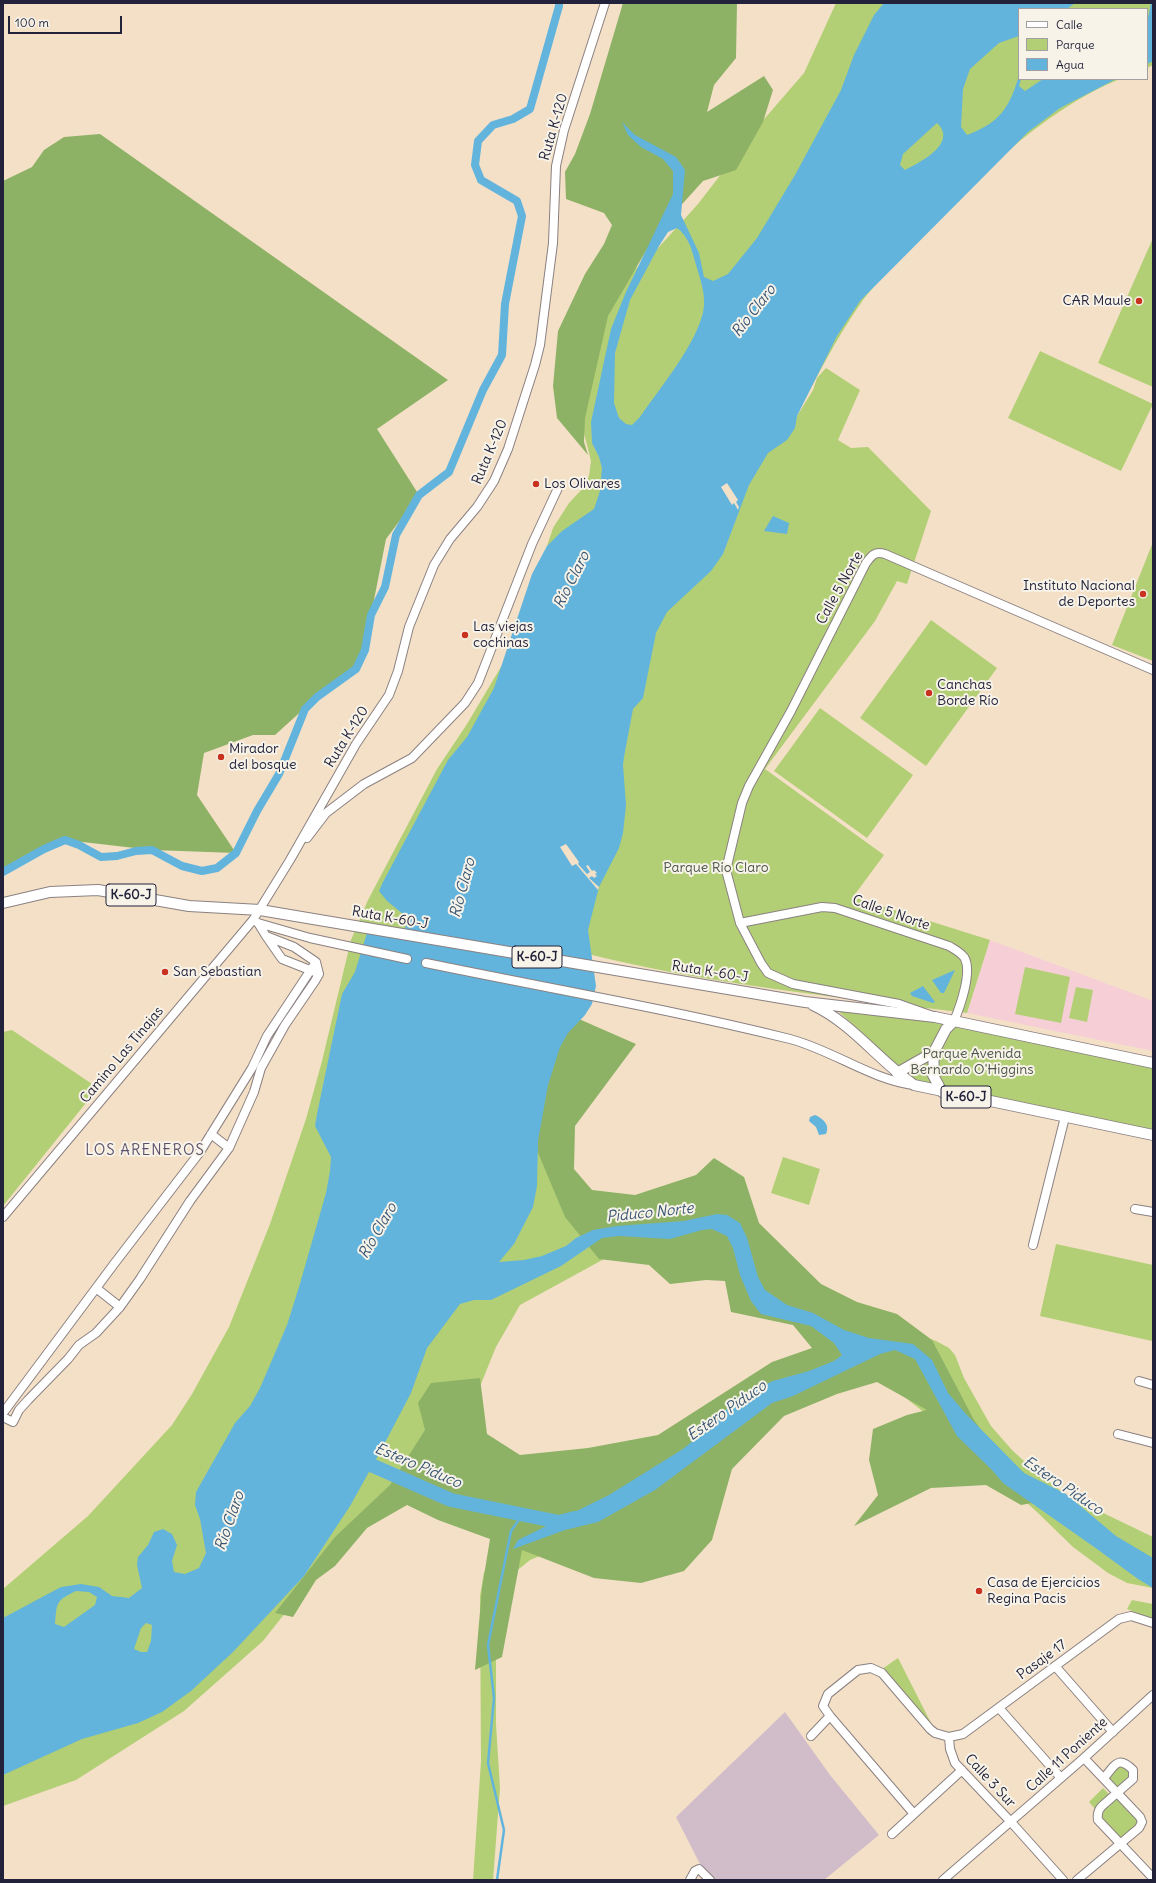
<!DOCTYPE html>
<html>
<head>
<meta charset="utf-8">
<style>
	body { margin:0 }
	#map { position:relative; width:1156px; height:1883px; overflow:hidden; background:#f4e0c7; font-family:Delius,sans-serif }
	canvas { display:block }
	.frame { position:absolute; inset:0; border:4px solid #22223b; pointer-events:none }
	.legend { position:absolute; left:1018px; top:8px; width:130px; height:72px; box-sizing:border-box; background:#f7f3e8; border:1px solid #a29fa3; margin:0; padding:5px 7px; list-style:none; font-size:12px; color:#22223b }
	.legend li { display:flex; align-items:center; gap:8px; height:20px }
	.legend b { width:20px; border:1px solid #a29fa3 }
	.scale { position:absolute; left:8px; top:16px; width:114px; height:18px; box-sizing:border-box; border:2px solid #22223b; border-top:0; padding-left:5px; font-size:12px; line-height:14px; white-space:nowrap; color:#22223b; -webkit-text-stroke:3px #f7f3e8; paint-order:stroke }
</style>
</head>
<body>
<div id="map">
<canvas width="1156" height="1883"></canvas>
<div class="frame"></div>
<ul class="legend">
<li><b style="height:5px;background:#fff"></b>Calle</li>
<li><b style="height:11px;background:#b2cf75"></b>Parque</li>
<li><b style="height:11px;background:#62b4dd"></b>Agua</li>
</ul>
<div class="scale">100 m</div>
</div>
<script>
const g = document.querySelector('canvas').getContext('2d');
g.lineJoin = 'round';
function fill(path, color) { g.fillStyle = color; g.fill(path, 'evenodd'); }
function stroke(path, color, width, dash) { g.strokeStyle = color; g.lineWidth = width; g.lineCap = dash ? 'butt' : 'round'; g.setLineDash(dash || []); g.stroke(path); }
function drawText(font, color, halo, rows, align = 'center') {
  g.font = font + ' Delius,sans-serif'; g.lineWidth = 4; g.setLineDash([]); g.textBaseline = 'middle'; g.strokeStyle = halo; g.fillStyle = color; for (const [text, x, y, turn = 0] of rows) {
    g.save(); g.translate(x, y); g.rotate((+turn || 0) * Math.PI / 180); g.textAlign = isNaN(turn) ? turn : align; if (halo) g.strokeText(text, 0, 0); g.fillText(text, 0, 0); g.restore();
  }
}
const built = new Path2D(`
	M990,940L1153,1001V1051L967,1013Z`);
const industrial = new Path2D(`
	M785,1712L830,1775L879,1835L824,1880H715L701,1866L676,1817Z`);
const green = new Path2D(`
	M836,3H1153V65L1147,68V9H1019V79H1120C1039,112 971,183 912,247C896,264 877,281 863,300C836,338 815,380 794,421L813,390L817,378L826,368L860,390L838,440L851,448L868,447L931,511L907,584L897,581L875,621L765,769L884,855L853,897L990,940L967,1013C839,997 710,985 584,953L558,1186L771,1277L936,1341L949,1348L955,1355L964,1378L991,1426L1012,1450L1037,1473L1068,1496L1153,1537V1588L1127,1583L1108,1573L1073,1547L1037,1512L935,1421L888,1384L858,1377L826,1382L559,1548L530,1560L514,1573L496,1617V1724L500,1788L493,1880H473L481,1761L480,1596L484,1572L496,1559L515,1545L435,1490L379,1513L324,1564L263,1641L184,1711L76,1780L3,1806V1589L88,1516L172,1425L192,1394L229,1327L270,1224L306,1119L322,1061L351,940L368,900L437,769L467,724L514,645L553,528L569,503L584,487L589,476L591,461L581,421L584,347L625,277L649,258L698,204L759,125L804,73ZM615,1253L726,1271L834,1356L617,1471L473,1452L472,1406L496,1347L520,1305Z
	M1153,238V387L1098,363Z
	M1040,351L1153,404L1121,471L1008,418Z
	M1153,542V661L1112,645Z
	M931,620L997,668L926,766L860,718Z
	M820,708L913,775L867,838L774,771Z
	M1025,967L1070,977L1061,1023L1015,1014Z
	M1076,987L1093,990L1087,1022L1069,1018Z
	M838,1011L935,1022L1153,1067V1131L934,1087L914,1080L896,1067L867,1037Z
	M12,1030L98,1088L3,1206V1032Z
	M783,1157L820,1169L809,1205L771,1193Z
	M1056,1244L1153,1265L1152,1341L1040,1316Z
	M1132,1600L1153,1604V1619L1127,1609Z
	M898,1658L931,1723L882,1669Z
	M1117,1763L1134,1774L1118,1794L1142,1822L1121,1843L1098,1816L1118,1794L1104,1778Z
	M1103,1788L1110,1795L1095,1809L1089,1802Z`);
const forest = new Path2D(`
	M623,3H737L736,58L714,85L707,112L764,76L773,90L763,122L736,170L703,181L657,232L608,316L585,418L584,442L588,455L557,418L553,386L558,331L585,274L604,244L612,225L604,213L566,199L565,172L575,154L590,114Z
	M100,134L448,380L377,429L419,495L386,539L371,615L356,669L317,697L275,735H253L204,753L197,795L236,853L152,850L65,840L3,872V181L32,167L44,150L64,137Z
	M563,1012L636,1044L575,1126L574,1169L592,1190L635,1195L696,1175L714,1158L744,1177L759,1223L821,1284L857,1302L897,1314L932,1340L974,1420L992,1445L1054,1499L1021,1505L986,1485L931,1488L854,1526L878,1495L869,1460L873,1429L907,1415L927,1410L877,1382L837,1394L784,1416L732,1469L712,1540L684,1571L641,1583L594,1578L522,1550L502,1657L475,1670L482,1588L490,1539L438,1520L407,1505L367,1528L335,1566L316,1580L293,1617L275,1613L335,1537L390,1485L425,1430L418,1403L431,1383L480,1378L487,1434L520,1455L588,1448L658,1435L772,1362L812,1348L793,1325L731,1312L725,1281L706,1280L670,1284L649,1265L599,1259L565,1217L536,1148L552,1062Z`);
const water = new Path2D(`
	M884,3H1075L1067,9H1019V36L999,43L970,69L963,89L961,127L967,135C999,123 1010,108 1019,75V79H1021L1019,86L1025,91L1043,79H1116L1060,108L1028,132L860,301L837,336L797,416L795,428L787,440L768,453L749,485L723,554L711,571L667,612L656,633L643,698L633,709L624,757L623,765L626,805L623,833L619,848L599,887L588,930L596,986L592,1004L585,1015L568,1033L560,1047L548,1085L538,1141L537,1186L533,1207L514,1244L499,1262L524,1260L542,1256L566,1246L576,1238L593,1230L617,1226L684,1221L717,1214L727,1215L740,1223L747,1238L758,1277L765,1290L787,1305L813,1313L844,1330L869,1338L913,1344L932,1360L948,1393L966,1414L1024,1473L1066,1494L1116,1536L1153,1558V1588L1138,1579L1097,1549L1003,1483L992,1470L957,1436L915,1359L895,1350L880,1354L793,1396L772,1403L655,1490L598,1522L565,1530L513,1549L518,1540L609,1495L683,1449L705,1431L740,1396L773,1381L809,1371L834,1361L842,1355L834,1343L811,1326L761,1314L751,1301L740,1275L733,1248L727,1236L712,1229L702,1230L670,1239L619,1236L602,1238L561,1266L491,1300H474L460,1304L427,1348L411,1393L379,1454L350,1506L304,1576L233,1652L191,1691L162,1712L138,1723L82,1739L3,1775V1618L61,1587L81,1584L99,1587L112,1596L129,1598L142,1588L137,1565L138,1557L148,1545L154,1532L163,1529L172,1534L177,1545L172,1561L174,1572L185,1574L199,1568L206,1553L200,1519L195,1505L196,1492L235,1423L250,1406L260,1388L287,1325L299,1287L326,1193L330,1171L331,1157L315,1126L317,1114L342,994L355,972L367,933L402,935L409,919L387,901L379,891L383,882L448,760L467,737L494,688L532,574L547,546L562,531L594,509L600,491L602,468L599,457L592,443L591,422L611,329L626,292L673,194V171L663,159L641,147L628,135L622,122L635,135L676,157L685,170L681,215L699,253L704,277L713,281L728,274L757,238L795,175L841,90L854,55L874,15ZM937,123C958,143 921,162 905,170L900,165L903,154ZM677,228C689,237 692,250 696,265C700,278 705,292 704,306C701,339 659,389 640,417L632,425L626,424L619,418L614,403L615,353L630,300L659,246L668,232ZM76,1591L89,1592L97,1597L95,1605L64,1627L55,1624C57,1603 55,1601 76,1591ZM146,1623L152,1625L151,1641L147,1652H141L134,1649L141,1628Z
	M1151,3H1153V61L1147,64V23Z
	M773,516L789,523L787,534L764,531Z
	M955,970L944,993H941L932,980Z
	M923,986L935,1002L933,1003L912,996L910,993Z
	M815,1115C824,1119 830,1125 826,1134L819,1135L816,1127L809,1121L810,1117Z`);
const pier = new Path2D(`
	M727,483L738,500L736,502L739,507L738,510L734,503L732,505L721,487Z
	M566,844L579,862L578,864L587,874L590,872L586,866L588,865L592,871L594,870L597,873L595,874L597,876L594,878L592,876L589,878L599,887L598,890L576,864L572,866L560,847Z`);
const stream = new Path2D(`
	M497,1880L504,1830L488,1763L494,1698L488,1645L511,1531L522,1515`);
const canal = new Path2D(`
	M3,872L44,849L65,840L79,845L101,857L117,856L136,851L152,850L182,866L202,871L217,868L236,853L257,811L279,774L305,709L317,697L356,669L365,650L371,615L385,587L396,535L419,495L449,472L483,390L502,355L505,304L522,216L517,201L481,180L475,165L478,141L493,125L513,119L530,109L559,6V3`);
const river = new Path2D(`
	M355,1458L451,1500L559,1522L575,1518`);
const minor = new Path2D(`
	M307,838L326,813L364,784L412,758L465,703L478,683L532,544L558,488
	M258,923L310,938L407,959
	M740,923L822,907L835,908L949,946C954,949 960,952 964,957C973,971 960,1007 954,1021
	M266,936L282,959L315,972
	M426,963C547,988 669,1009 790,1039C832,1050 872,1080 914,1085
	M930,1015L899,1004L793,984L768,973L761,963L740,923L726,870L742,803L749,786L791,711L866,563C872,555 875,551 885,554L1153,670
	M211,1134L229,1148
	M1135,1209L1153,1212
	M3,1217L253,920L290,860L356,744L389,695L398,671L409,627L434,565L450,539L477,507L494,481L508,449L535,365L540,345L553,243L556,166L564,130L605,3
	M1033,1245L1065,1117
	M96,1288L120,1307
	M1139,1381L1153,1385
	M3,1413L114,1264L200,1152L252,1068L267,1036L316,962
	M3,1417L13,1422L19,1410L28,1400L68,1359L79,1345L96,1333L120,1307L140,1279L190,1201L229,1148L254,1092L261,1068L285,1025L315,981L319,974L316,962L294,947L266,936L258,923
	M1118,1434L1153,1443
	M1055,1666L1113,1732
	M999,1708L1061,1778
	M811,1736L830,1716
	M949,1737L963,1734L1119,1619L1131,1616L1153,1623
	M1104,1778C1115,1765 1118,1755 1133,1770V1779L1102,1806C1098,1810 1097,1814 1098,1820L1153,1878
	M914,1814L830,1716L823,1706L828,1694L858,1670L871,1668L882,1673L930,1729L935,1733L949,1737L950,1749L955,1763L1011,1822L1063,1880
	M892,1834L962,1770
	M690,1880L695,1871L699,1869L710,1880
	M943,1880L1084,1758L1153,1695
	M1077,1880L1139,1828L1142,1822L1140,1817L1084,1758`);
const major = new Path2D(`
	M3,903L50,892L98,890L189,906L260,910L805,1002L935,1017L1153,1063
	M813,1005C852,1023 879,1061 914,1085L1153,1135
	M934,1052L933,1075L942,1092
	M897,1073L934,1052L946,1029L954,1021`);
const markers = [
	[1139,301,4,"#c8321e"],
	[536,484,4,"#c8321e"],
	[1143,594,4,"#c8321e"],
	[465,635,4,"#c8321e"],
	[929,693,4,"#c8321e"],
	[221,757,4,"#c8321e"],
	[165,972,4,"#c8321e"],
	[979,1591,4,"#c8321e"]
];
const shields = [
	[131,895,50],
	[537,957,50],
	[966,1097,50]
];
const shieldNames = [
	["K-60-J",131,895],
	["K-60-J",537,957],
	["K-60-J",966,1097]
];
const streetNames = [
	["Ruta K-120",554,127,-74],
	["Ruta K-120",490,452,-67],
	["Calle 5 Norte",840,588,-61],
	["Ruta K-120",347,737,-58],
	["Calle 5 Norte",891,913,19],
	["Ruta K-60-J",390,918,10],
	["Ruta K-60-J",710,972,9],
	["Camino Las Tinajas",122,1055,-50],
	["Pasaje 17",1042,1660,-36],
	["Calle 11 Poniente",1067,1755,-42],
	["Calle 3 Sur",990,1781,47]
];
const poiNames = [
	["CAR Maule",1131,301,"right"],
	["Los Olivares",544,484],
	["Instituto Nacional",1135,586,"right"],
	["de Deportes",1135,602,"right"],
	["Las viejas",473,627],
	["cochinas",473,643],
	["Canchas",937,685],
	["Borde Río",937,701],
	["Mirador",229,749],
	["del bosque",229,765],
	["San Sebastian",173,972],
	["Casa de Ejercicios",987,1583],
	["Regina Pacis",987,1599]
];
const parkNames = [
	["Parque Río Claro",716,868],
	["Parque Avenida",972,1054],
	["Bernardo O'Higgins",972,1070]
];
const waterNames = [
	["Río Claro",754,311,-52],
	["Río Claro",572,580,-63],
	["Río Claro",463,888,-75],
	["Piduco Norte",650,1213,-6],
	["Río Claro",378,1231,-60],
	["Estero Piduco",727,1411,-35],
	["Estero Piduco",418,1466,23],
	["Estero Piduco",1063,1486,34],
	["Río Claro",230,1521,-71]
];
const neighbourhoodNames = [
	["LOS ARENEROS",145,1151]
];
fill(built, '#f6cfd6');
fill(industrial, '#d1bdc9');
fill(green, '#b2cf75');
fill(forest, '#8db266');
fill(water, '#62b4dd');
fill(pier, '#f4e0c7');
stroke(stream, '#62b4dd', 2.5);
stroke(canal, '#62b4dd', 8);
stroke(river, '#62b4dd', 14);
stroke(minor, '#8b8181', 10);
stroke(major, '#8b8181', 12);
stroke(minor, '#fff', 8);
stroke(major, '#fff', 10);
for (const [x, y, r, color] of markers) { const dot = new Path2D(); dot.arc(x, y, r, 0, 2 * Math.PI); g.fillStyle = color; g.fill(dot); stroke(dot, '#f7f3e8', 1.5); }
for (const [x, y, w] of shields) { const box = new Path2D(); box.roundRect(x - w / 2, y - 11, w, 22, 3); g.fillStyle = '#f7f3e8'; g.fill(box); stroke(box, '#22223b', 1); }
drawText('bold 13px', '#22223b', null, shieldNames);
drawText('14px', '#22223b', '#f7f3e8', streetNames);
drawText('14px', '#22223b', '#f7f3e8', poiNames, 'left');
drawText('14px', '#4d564c', '#f7f3e8', parkNames);
drawText('italic 15px', '#385574', '#f7f3e8', waterNames);
g.letterSpacing = '1px';
drawText('15px', '#5f516a', '#f7f3e8', neighbourhoodNames);
g.letterSpacing = '0px';
</script>
</body>
</html>
